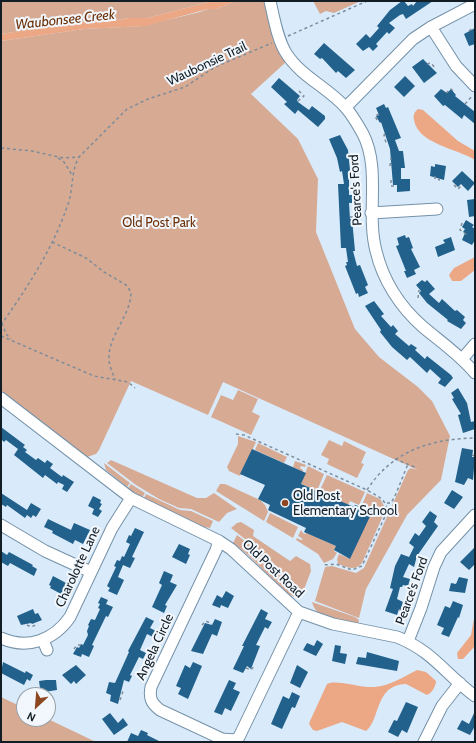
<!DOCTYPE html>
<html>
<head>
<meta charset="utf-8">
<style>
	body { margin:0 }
	#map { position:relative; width:476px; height:743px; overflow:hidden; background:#d9ebfb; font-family:Cabin,sans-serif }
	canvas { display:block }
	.frame { position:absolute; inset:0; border:2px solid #121d26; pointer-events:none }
	.north { position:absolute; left:16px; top:687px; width:40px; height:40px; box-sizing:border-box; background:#f1f7fc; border:1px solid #98a0a6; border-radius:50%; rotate:206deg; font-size:11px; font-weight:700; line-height:16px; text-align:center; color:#121d26 }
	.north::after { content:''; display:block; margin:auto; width:14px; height:18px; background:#8e4821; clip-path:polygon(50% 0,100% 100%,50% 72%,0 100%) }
</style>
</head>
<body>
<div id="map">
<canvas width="476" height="743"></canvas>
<div class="frame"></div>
<div class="north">N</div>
</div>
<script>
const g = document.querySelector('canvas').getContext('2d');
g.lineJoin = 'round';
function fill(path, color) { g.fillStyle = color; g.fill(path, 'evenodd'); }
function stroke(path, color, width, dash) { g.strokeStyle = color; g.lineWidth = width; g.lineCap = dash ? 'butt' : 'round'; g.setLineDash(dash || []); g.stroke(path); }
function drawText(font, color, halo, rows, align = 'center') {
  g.font = font + ' Cabin,sans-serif'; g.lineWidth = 4; g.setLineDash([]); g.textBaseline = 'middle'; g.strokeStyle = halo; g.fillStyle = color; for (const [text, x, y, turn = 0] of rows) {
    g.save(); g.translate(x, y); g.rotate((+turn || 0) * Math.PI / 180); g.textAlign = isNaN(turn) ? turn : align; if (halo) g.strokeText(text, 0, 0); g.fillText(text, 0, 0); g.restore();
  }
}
const green = new Path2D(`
	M1,1H213L147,18H128L113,21L93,20L1,34Z
	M235,1H265L277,48L286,62L251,94L298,139L318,179L316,232L355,329L379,357L418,387L432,401L450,436L441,480L407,515L366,589L359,618L315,601L325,567L332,566L356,573L364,568L408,470L411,468L418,470L223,382L208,415L131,381L99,450L96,454L87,457L1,391V41L84,29L142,26L200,12L208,9H217Z
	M313,1H361L334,13L326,11L320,14Z
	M238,390L258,399L252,412L260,416L251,435L211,417L221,395L233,400Z
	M238,436L256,442L240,476L229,471L227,467L238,444Z
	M329,440L342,446L344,441L366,452L361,463L364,464L357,478L327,464L329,459L321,455Z
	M258,443L287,457L284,463L255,450Z
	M111,460L197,498H206L214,493L237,509L227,513L219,522L191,509L179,508L159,499L136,485L107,463Z
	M295,461L306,465L305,467L301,466L300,468L303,470V472L293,467Z
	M104,463L130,483L127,487L106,470Z
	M308,466L324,474L317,491L301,484Z
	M327,475L365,492L359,505L350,501L348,505L319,492Z
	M131,484L145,493L142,498L128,488Z
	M220,484H225L260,500L265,505L268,512L264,521L216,491Z
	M367,493L380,499L386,509L362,563C355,572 347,567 338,564L337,559L339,554L350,559L372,510L362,505Z
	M146,494L180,510L191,511L213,521L210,528L204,527L144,498Z
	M270,513L298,527L293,538L266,522Z
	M241,522L254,530L253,536L290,561L296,556L310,564L311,571L303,592L264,554L231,528L237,523Z
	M301,530L304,534L307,533L336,546L334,551L337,553L333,559L324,563L318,554L296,540L297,538L301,540L303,539L298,536Z
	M237,535L262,554L302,594L295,597L289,595L248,555L233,543Z
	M312,602L355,617L359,620L358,624C342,621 316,621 312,602Z
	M1,697L24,708V719H48L96,742H1Z`);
const water = new Path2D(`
	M213,1H235L217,9H208L145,26L84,29L1,41V34L93,20L113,21L128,18H147Z
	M418,109L423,110L458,141L475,151V160C456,148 418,144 414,120C413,116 414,112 418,109Z
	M475,257V270L461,281H452L449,275L454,268Z
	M475,613V646L463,659H458L457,653L471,635Z
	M417,670L426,672L436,681C436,686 432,693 427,695L406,684C374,685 381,719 366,731L342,722L317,731L313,730L309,724L310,721L327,684C337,679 360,688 374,687C390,686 403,677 417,670Z`);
const building = new Path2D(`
	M402,1H404L408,6L412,4L413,6L417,1H433L406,19L403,14L400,15L389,23L395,28L389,34L387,32L376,44L378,46L373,51L369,47L363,51L356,44L366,34L370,38L379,28L377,26L390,10Z
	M475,28V44L469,46L464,34Z
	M324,43L355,70L346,78L338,71L336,73L322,58L320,59L314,54Z
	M423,59L437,73L424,83L412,67Z
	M405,76L415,86L404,97L394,87Z
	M279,78L300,96L297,100L298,102L309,110L312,106L325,116V119L318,127L298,110L295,114L284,104L287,102L271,87Z
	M441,89L447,93L451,89L456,95L455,96L475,112V124L464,115L462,119L445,105L443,106L434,96Z
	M384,104L386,108L388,107L401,138L395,140L399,151H403L405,168H401V179H410V191L397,192V185H393L390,149L381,122L380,123L376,116L379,115L376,108Z
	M340,135L348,150L350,170L349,171V195H352V203H349L350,219H352L355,251H353L357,266L360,265L368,285L365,287L368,293L359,297L358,293L356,294L345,266L347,265L346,262H348L346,248H341L338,184H344L342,171L340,172L337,158L329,139Z
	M435,164L446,166L444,180L430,176L431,166L435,167Z
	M462,171L475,183L468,191L461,184L458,187L452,181Z
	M475,199V216L469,217L467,200Z
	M466,220L474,225L472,227L475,229V240L472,245L462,240L465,233L463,232L465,229L462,227Z
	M405,235L406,238L409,237L413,248L411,249L420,267L414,270L416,274L407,278L404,271H406L396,246L399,245L397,238Z
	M451,237L455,250L438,257L435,247L445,243L443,240Z
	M422,280L425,282L427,280L435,289L429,294L439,303L442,299L455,311L457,310L465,317L463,320L466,323L461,329L447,321L448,320L427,303L419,293L421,291L416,285Z
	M374,301L384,314L381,316L391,327L393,325L398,331L395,334L409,346L411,344L417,348L415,350L425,359L427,356L451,375L453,378L445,387L438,383L441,379L430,369L427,373L410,357L407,360L392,347L380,332L381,330L365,306Z
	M458,388L467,403L471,422L475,421V429L463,433L458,415L461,414L452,399L454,398L451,393Z
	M1,427L25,445L23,447L27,450L25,452L36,460L38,458L45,463L47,460L53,464L50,468L62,477L63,475L74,482L67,492L62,489L64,485L58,482L57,484L45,475L43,478L14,455L18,449L6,440L4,442L1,439Z
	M462,448L473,450L472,457H475L473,480L468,478L464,485L455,482Z
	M252,449L306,473L301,484L354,507L355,505L361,507L362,505L373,510L350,559L334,550L336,546L304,532L306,528L268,510L270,505L258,499L265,485L240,474Z
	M452,490L463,497L454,509L444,503Z
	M1,493L27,510L31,503L41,509L36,517L33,515L31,518L27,515L25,518L7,505L6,507L1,504Z
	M93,496L101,500L100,503L102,504L99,509L102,511L98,517L92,514L94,509L88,506Z
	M430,511L437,516L434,522L438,526L417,556L414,567L409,564L403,577L410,579L408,586L403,585L402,587H400L397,599L403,602L401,609H399L397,615L385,611L393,589L390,588L395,566L401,554L409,557L414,547L409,543L415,533L419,536L426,526L422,522Z
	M48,519L71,530L74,523L90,530L83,544L75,540L73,544L52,533L53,531L44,527Z
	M135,528L144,532L132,557L135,558L130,568L123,565L118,577L124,580L117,595L108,591L110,588L107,586L116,567L114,566L117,560L120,561L122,556L124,557L130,544L126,542L129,535L131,536Z
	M179,544L190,549L188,554L190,555L186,564L172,557Z
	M475,547V564L469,570L460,562Z
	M1,551L7,555L9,552L33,565L32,566L37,569L34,576L10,563L8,566L1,562Z
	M164,571L173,575L170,582L177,585L165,605L167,606L164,613L152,607L162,585L159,583Z
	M53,576L68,584L63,595L50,588L51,586L49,585Z
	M459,577L468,579L465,593L449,591L451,583L456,584Z
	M226,591L234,596L228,608L221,605L220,608L212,605L217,595L222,598Z
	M101,597L108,600L106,604L113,607L108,617L106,616L92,645L94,646L89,657L82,654L81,657L73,654L77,647L79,648L81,644L83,645L88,635L87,631L89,626L88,625L91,619L95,620L100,609L98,608L100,604L98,603Z
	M453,601L463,605L459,618L458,617L449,637L441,634L444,628L437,625L445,606L450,608Z
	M33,609L35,614L38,613L42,620L32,624L31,623L21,625L17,616Z
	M261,609L268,613L265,619L272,622L268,629L265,627L256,645L260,646L251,669L247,666L243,673L233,669L244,646H242Z
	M146,617L154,621L150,628L156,631L153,637L147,634L140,650L146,653L143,659L139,657L130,675L132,676L129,682L124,680L118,704L110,701L111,695L106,693L109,682L115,683L129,652L128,651Z
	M215,619L222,622L217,636L212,634L203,654L191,651L205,623L212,625Z
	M317,640L323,644L316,656L303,650L307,643L314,646Z
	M335,645L341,646L340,653L347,654L345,664L332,661Z
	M367,652L399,661L397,671L356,664L358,657L366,658Z
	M3,662L25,673L26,671L33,675L30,681L27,679L24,685L1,673Z
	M193,662L202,666L188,699L178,694L181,688L176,686L185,665L190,668Z
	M76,665L86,675L76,684L74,681L71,684L62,675Z
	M297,665L308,672L300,688L290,683Z
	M46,680H56L57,690L44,692L43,688H40L39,681Z
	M229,680L236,683L233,689L240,692L231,711L225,708L222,715L214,712Z
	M292,692L300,696L295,708L292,707L282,729L271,724L283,696L289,699Z
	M406,702L418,707L407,733L402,730L398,737L388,732L394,720L397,721Z
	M475,711V726L470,735L457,729L462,720L469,724Z
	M110,713L118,723L123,718L128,725L114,735L102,719Z
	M141,730L148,733L147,735L161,742H127L131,733L138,736Z`);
const path = new Path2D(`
	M469,31L473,28
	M288,36L367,1
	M427,64L431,63L436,69
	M446,93L451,89L454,92
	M298,101L304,96L299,91
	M465,104L473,95
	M377,120L375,116L379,114
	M385,134L384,135L386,143
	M1,148L32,151L63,158L79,157L127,109L148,99L185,87L215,67L272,43
	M58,158L64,162L72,175
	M390,166L391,158
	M435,176V179L440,180
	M391,180V186H397
	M454,185L458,189L462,185
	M350,217H353V223
	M462,223L460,230L467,235
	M52,242L86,258L104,272L126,285L131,292C131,316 108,335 109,359C109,366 113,373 115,380
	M418,298L419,290
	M2,323L6,334L11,339
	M1,325C27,288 52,250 67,207C74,190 70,173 79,157
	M1,336L94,376L128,382L135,388
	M236,434L244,435L367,490C377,496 387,499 387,512L362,566L352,570L336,564L323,565
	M472,455L475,456
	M395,459L417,468
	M367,490C392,451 430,439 475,438
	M387,503H391L395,496L408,464
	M399,610L402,609L404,606
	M27,625L31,627L38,624
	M202,625L206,621L212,624
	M74,649L77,645H81
	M246,668L251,670L254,666
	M120,700L123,691H121`);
const minor = new Path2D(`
	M270,1C274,18 277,38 286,53C301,77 329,88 346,108C353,116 358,125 363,134C381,169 366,213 376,251C383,280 400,307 423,327C441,342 460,355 475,373
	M431,27L456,66L475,86
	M346,107L413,39L431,27L475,4
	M371,213L437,209
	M463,358L475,344
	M1,398L131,498L219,541L231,549L299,612L333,624L397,637C433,651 446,675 475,696
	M1,525L45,551L91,572
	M219,541L216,550L151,687C149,698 151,703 160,710L222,739L235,740L239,737L299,612
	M1,638C28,650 54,640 70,617L112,528L131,498
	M43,640L47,650
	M408,641L421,608L434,567L441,552L475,515
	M424,742L442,706L460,683`);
const markers = [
	[285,503,4,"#8e4821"]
];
const streetNames = [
	["Waubonsie Trail",207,64,-25],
	["Pearce's Ford",356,190,-93],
	["Charolotte Lane",78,567,-65],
	["Old Post Road",273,569,43],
	["Pearce's Ford",412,591,-70],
	["Angela Circle",155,647,-65]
];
const parkNames = [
	["Old Post Park",159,223]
];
const poiNames = [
	["Old Post",293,496],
	["Elementary School",293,511]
];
const waterNames = [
	["Waubonsee Creek",65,20,-6]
];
fill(green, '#d7aa94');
fill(water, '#eca785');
fill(building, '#21618b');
stroke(minor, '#7491a8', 13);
stroke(path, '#7e8c99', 1.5, [3, 3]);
stroke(minor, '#fff', 11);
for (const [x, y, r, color] of markers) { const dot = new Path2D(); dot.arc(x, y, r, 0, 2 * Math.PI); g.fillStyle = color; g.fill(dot); stroke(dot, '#f1f7fc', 1.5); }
drawText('13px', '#121d26', '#f1f7fc', streetNames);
drawText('13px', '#6e310a', '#f1f7fc', parkNames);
drawText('13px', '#121d26', '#f1f7fc', poiNames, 'left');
drawText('italic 14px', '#6d3008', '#f1f7fc', waterNames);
</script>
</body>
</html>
